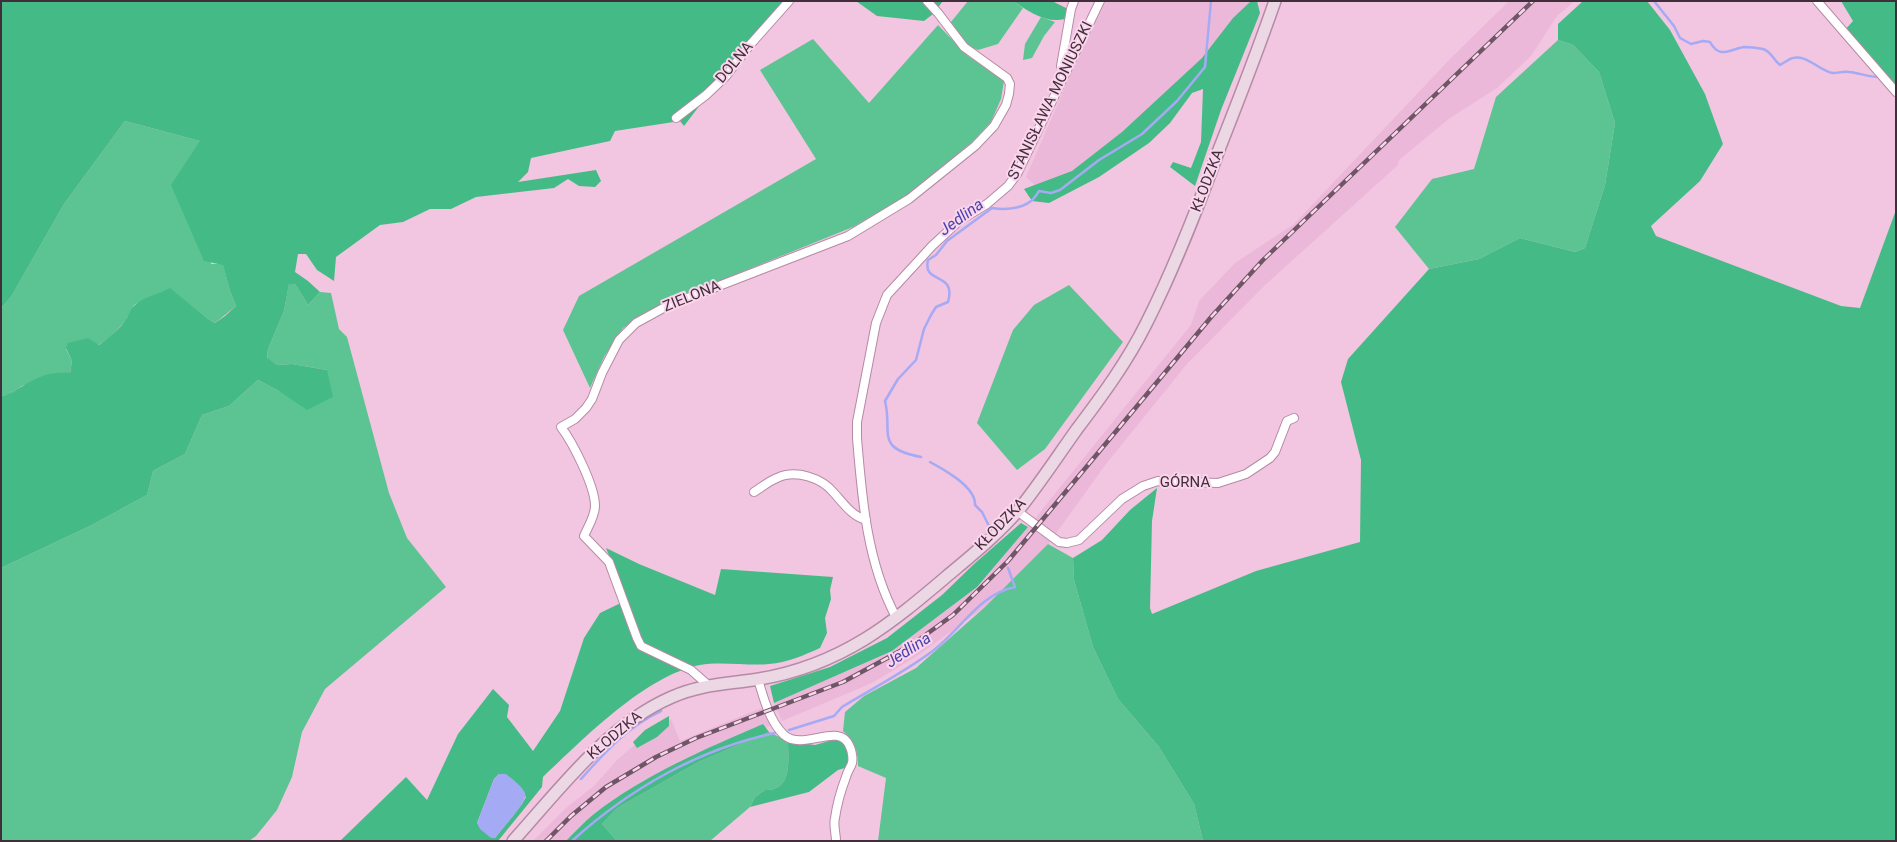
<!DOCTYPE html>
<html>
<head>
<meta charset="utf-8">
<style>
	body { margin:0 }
	#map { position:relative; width:1897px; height:842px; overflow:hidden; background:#f2c5e1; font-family:Roboto,sans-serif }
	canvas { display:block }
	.frame { position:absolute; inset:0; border:2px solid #402e3a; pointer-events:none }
</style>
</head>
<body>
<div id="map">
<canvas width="1897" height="842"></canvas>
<div class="frame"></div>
</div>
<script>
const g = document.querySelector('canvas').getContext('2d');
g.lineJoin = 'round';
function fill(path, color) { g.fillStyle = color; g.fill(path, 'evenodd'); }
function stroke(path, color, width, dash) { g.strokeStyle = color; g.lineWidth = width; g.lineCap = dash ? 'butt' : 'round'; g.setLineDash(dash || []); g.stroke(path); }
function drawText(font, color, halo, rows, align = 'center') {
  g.font = font + ' Roboto,sans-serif'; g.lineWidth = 4; g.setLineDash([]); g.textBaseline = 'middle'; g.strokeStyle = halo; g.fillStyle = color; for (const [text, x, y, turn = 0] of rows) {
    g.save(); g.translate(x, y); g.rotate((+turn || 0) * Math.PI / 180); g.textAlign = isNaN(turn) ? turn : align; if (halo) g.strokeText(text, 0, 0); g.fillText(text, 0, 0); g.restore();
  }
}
const built = new Path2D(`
	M1106,1H1256L1147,119L1051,187L1038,188L1026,177L1070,76Z
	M1509,1H1575L1557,16L1531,56L1497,88L1450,118L1399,160L1398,165L1264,286L1187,364L1106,464L1047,546L985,607L917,656L872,683L782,721L774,703L892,651L977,587L1028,527L1191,325L1199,301L1235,263L1294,224L1451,58Z
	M764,707L772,725L746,736L595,841H533L566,808L594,786L617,760L651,731L671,719L680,741Z`);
const green = new Path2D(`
	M968,1H1013L1023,8L998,44L978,50L964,44L954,34L951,22Z
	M1041,17L1055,22L1044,36L1032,58L1023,60L1025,44Z
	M938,25L968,56L1004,81L1001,99L991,122L972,142L908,195L853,227L660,305L623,328L604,357L590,388L563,330L579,296L816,159L760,70L813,39L869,103Z
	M1558,40L1573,45L1599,72L1615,123L1605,185L1585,248L1575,252L1520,238L1479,259L1429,269L1395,227L1432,179L1474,169L1496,97Z
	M125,121L200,141L211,264H223L230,291L236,306L215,323L208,319L170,289L160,294L145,299L134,305L126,320L110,338L98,345L66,349L72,361L70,373L22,386L9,395L1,396V308L11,297L64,204Z
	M289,283L295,284L308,305L320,292L331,293L339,329L347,337L389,493L407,538L446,587L325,689L302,732L292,777L277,810L256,836L249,841H1V568L92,525L147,495L153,471L185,454L202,415L229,406L258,380L279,391L327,370L292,364L277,365L267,359L268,349L284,311Z
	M1069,285L1123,342L1045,449L1017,470L977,423L1013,330L1034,305Z
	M1048,544L1073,558L1074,580L1093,647L1118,699L1159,747L1194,804L1203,841H878L886,778L858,766C858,751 855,742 843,731L845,712L864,696L916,668L985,607Z
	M769,732L788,741C788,760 793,791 765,790L755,797L750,807L710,841H617L602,824L617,808L698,762Z`);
const forest = new Path2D(`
	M1,1H786L736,58L684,126L680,121L615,131L610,141L531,158L528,172L518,182L596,170L601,181L595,187L579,186L568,179L554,188L476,197L451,209H430L403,222L380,225L336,257L334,281L317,270L306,254H298L295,272L308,281L320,292L308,305L295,284H289L284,311L268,349L267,358L277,365L292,364L327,370L333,397L307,410L279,391L258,380L229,406L202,415L185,454L153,471L147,495L92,525L1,568V396C11,395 15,390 23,386C42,375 49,372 70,373L72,361L66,348L68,343L88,338L99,345C109,338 120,329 127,318C129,314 131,308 135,305C144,296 159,295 170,288L208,319L215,323L225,316L236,306L230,291L223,265L204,261L171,185L200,141L125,121L64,204L11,297L1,308Z
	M856,1H943L933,14L924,21L877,16Z
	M1013,1H1052L1068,9L1065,19C1046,24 1028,11 1013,1Z
	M1251,1H1257L1260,13L1221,110L1195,186L1170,167L1173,162L1191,168L1201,142L1203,89L1192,93L1170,123L1149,143L1099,177L1049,203L1032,201L1024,189L1072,171L1122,132L1202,58L1233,18Z
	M1583,1H1647L1670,30L1705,94L1723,144L1700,181L1651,226L1656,236L1841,306L1860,308L1896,210V841H1203L1194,804L1159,747L1118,699L1093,647L1074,580L1073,558L1102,540L1130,510L1157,488L1152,521L1150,608L1152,614L1256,571L1360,542L1361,460L1341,382L1348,359L1429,269L1479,259L1520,238L1575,252L1585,248L1605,185L1615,123L1599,72L1573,45L1558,40V24Z
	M1841,1H1896V96L1881,82L1882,73L1843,32L1853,21Z
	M1021,523L1028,527L977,587L892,651L774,703L770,686L830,667L887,638L942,595L974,564Z
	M606,548L639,564L715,595L721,569L833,577L830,590L831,599L825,618L827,633L820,648C804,655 787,663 769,664C749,666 720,661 700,665C646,675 583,739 543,777L542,787L498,841H340L406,777L427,800L458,734L493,689L509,705L507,717L533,751L560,711L584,638L600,613L627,600ZM499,774H502L526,797L522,804L495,838L477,823L494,779Z
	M669,716V726L657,737L637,748L633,742L645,730Z
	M763,724L769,732L698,762L617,808L602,824L617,841H566C575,832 584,822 594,814C644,775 705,749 763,724Z
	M836,739L846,740L851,749L848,767L838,770L809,792L750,807L755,797L765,790C793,791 788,760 788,741L815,745Z`);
const water = new Path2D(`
	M499,774H506C512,779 522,786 525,793C529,801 500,831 495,838H491L480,829L477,823L494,779Z`);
const stream = new Path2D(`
	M1654,1L1674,26L1680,38L1691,44L1703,41L1710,42C1720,60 1730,49 1744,47C1750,47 1758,48 1763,49C1771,51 1774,61 1780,65C1783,63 1787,61 1790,59C1805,52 1819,71 1833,73C1838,73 1844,71 1849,72C1859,73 1869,77 1879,77
	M921,457C874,448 893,433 885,401L898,379L916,360L924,329L931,315L936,307L948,302C957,271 922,285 928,260L936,255L947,241L992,208C1004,210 1021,209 1031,201C1034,199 1037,194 1039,191L1051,193L1060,190L1099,160L1142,134L1177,101L1205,67L1211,1
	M930,462C945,470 976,487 975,505L982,512L989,526
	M789,730L834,716L842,707C873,688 905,672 934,650C960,630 981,593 1015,587L1008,568
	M581,779C605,752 628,726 661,711
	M572,841C629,789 699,749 775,733`);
const street = new Path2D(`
	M1817,1L1896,92
	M1066,73L1061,66L1071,9L1074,1
	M676,118L706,95L726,76L749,46L789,1
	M754,492C762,487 769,481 777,478C796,469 822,478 834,493C844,504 852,516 866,520
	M1017,511L1059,542L1067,543L1079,540L1122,499L1143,486L1158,481L1218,483L1246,474L1270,458L1275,452L1287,421L1294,418
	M896,617C867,563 862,499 857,438V422L876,323L887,295L932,246L959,221L987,204L1008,186L1017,174L1100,1
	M758,679C763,697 770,722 784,735C804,752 840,720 850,747C852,751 853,759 852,763C851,767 847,772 846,777C841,790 837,804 835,818C833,825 836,833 836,841
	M708,685L691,670L641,646L637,638L609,562L584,536C588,527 595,516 595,506C595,486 573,443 561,427L575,419L586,408L592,399L602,373L619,340L636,323L667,306L848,236L909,199L975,146L994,126L1006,105L1009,94L1010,84L1007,78L964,47L938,13L927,1`);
const secondary = new Path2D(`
	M513,841C560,789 607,725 672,697C701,684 729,684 759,679C796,673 834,658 865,639C894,621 920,599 946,577C971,556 996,536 1017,512C1038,486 1057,457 1077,429C1102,396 1127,362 1146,324C1175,267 1198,207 1220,147C1239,99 1258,50 1275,1`);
const rail = new Path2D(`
	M546,841L571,816L606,787L656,757L696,738L843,682L913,644L953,615L1008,561L1212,316L1263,260L1533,1`);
const streetNames = [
	["DOLNA",735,63,-50],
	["STANISŁAWA MONIUSZKI",1051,101,-64],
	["KŁODZKA",1208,181,-69],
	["ZIELONA",692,297,-22],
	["GÓRNA",1185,483],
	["KŁODZKA",1001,525,-46],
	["KŁODZKA",615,736,-40]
];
const waterNames = [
	["Jedlina",962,218,-36],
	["Jedlina",909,651,-33]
];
fill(built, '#ecb8d9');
fill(green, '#5cc492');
fill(forest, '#44bb86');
fill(water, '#a5aaf4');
stroke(stream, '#a5aaf4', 2.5);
stroke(street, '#b58aa5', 10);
stroke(secondary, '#b58aa5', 14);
stroke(street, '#fff', 8);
stroke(secondary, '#ecd8e5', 11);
stroke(rail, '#6f5666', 4.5);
stroke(rail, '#fad5ec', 2.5, [8]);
drawText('15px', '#402e3a', '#fad5ec', streetNames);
drawText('italic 16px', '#4a43ac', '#fad5ec', waterNames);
</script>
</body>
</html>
